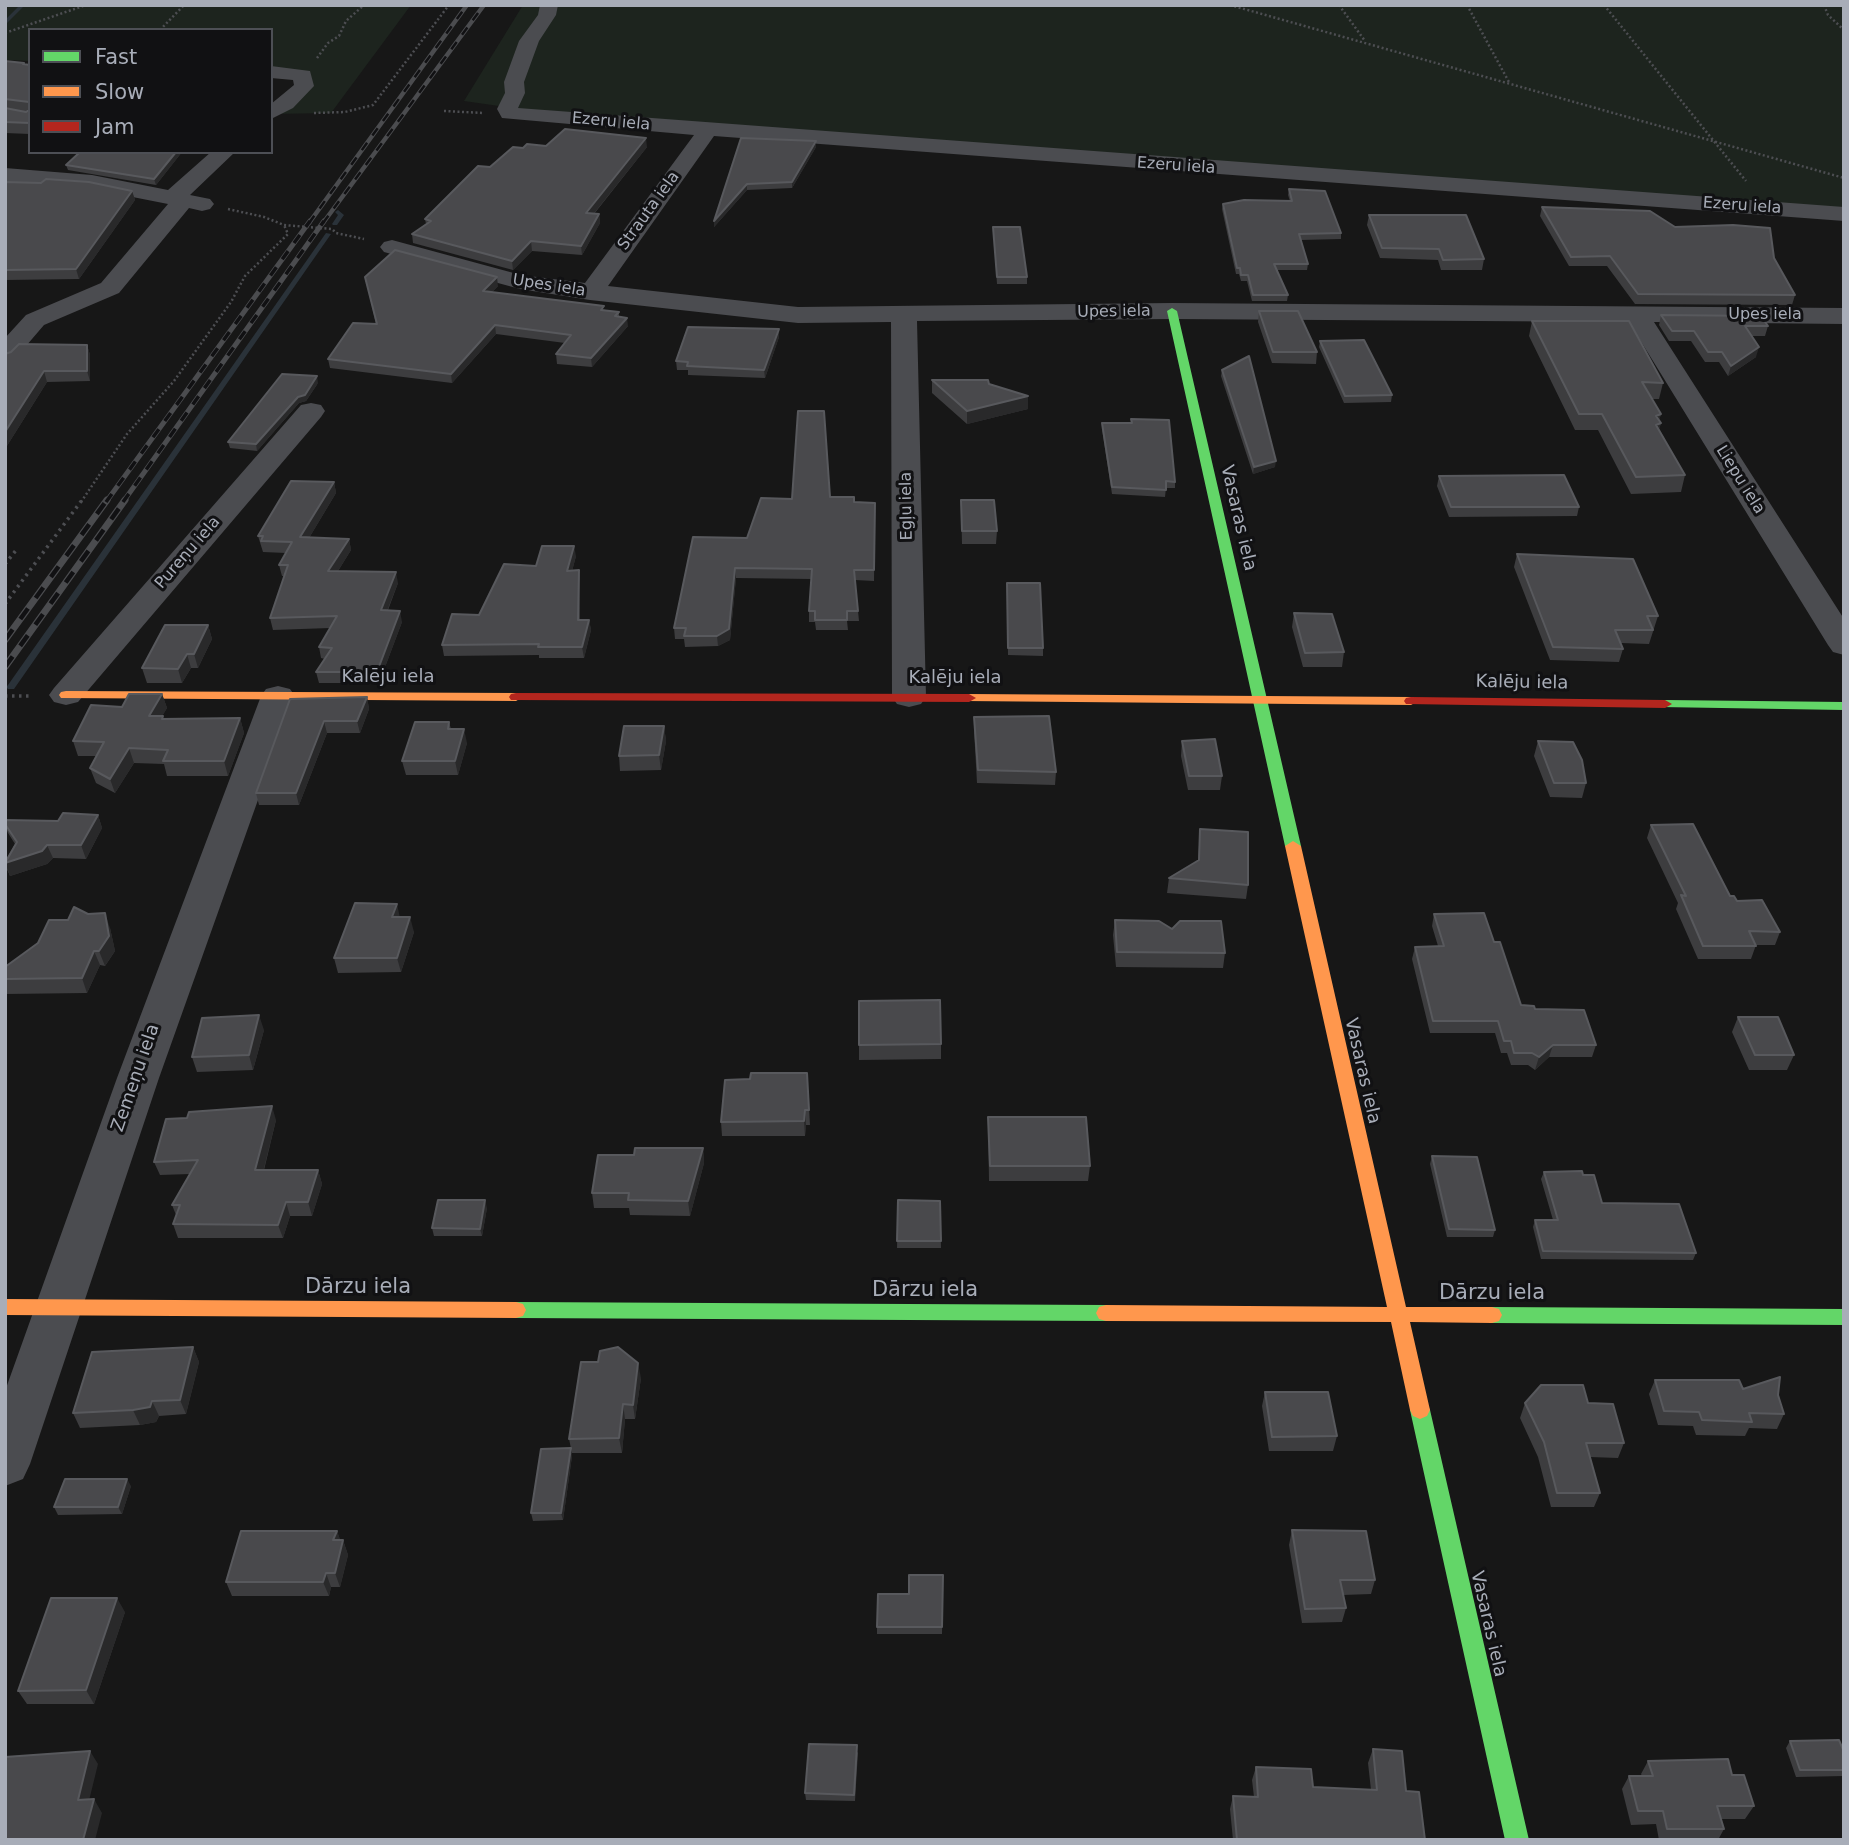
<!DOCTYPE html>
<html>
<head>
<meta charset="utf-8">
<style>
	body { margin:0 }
	#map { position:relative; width:1849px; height:1845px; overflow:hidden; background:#171717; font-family:"DejaVu Sans",sans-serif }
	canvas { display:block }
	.frame { position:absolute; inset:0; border:7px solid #a8adb8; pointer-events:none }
	.legend { position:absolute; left:28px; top:28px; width:245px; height:126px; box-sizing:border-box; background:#111113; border:2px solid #4d4f55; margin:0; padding:9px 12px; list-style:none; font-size:21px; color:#a8adb8 }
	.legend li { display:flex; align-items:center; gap:14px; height:35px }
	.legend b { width:35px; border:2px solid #4d4f55 }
</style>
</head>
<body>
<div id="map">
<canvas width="1849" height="1845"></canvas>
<div class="frame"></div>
<ul class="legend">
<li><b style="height:9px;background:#63d668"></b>Fast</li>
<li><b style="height:9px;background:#ff974d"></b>Slow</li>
<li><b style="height:9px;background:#b3261e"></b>Jam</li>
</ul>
</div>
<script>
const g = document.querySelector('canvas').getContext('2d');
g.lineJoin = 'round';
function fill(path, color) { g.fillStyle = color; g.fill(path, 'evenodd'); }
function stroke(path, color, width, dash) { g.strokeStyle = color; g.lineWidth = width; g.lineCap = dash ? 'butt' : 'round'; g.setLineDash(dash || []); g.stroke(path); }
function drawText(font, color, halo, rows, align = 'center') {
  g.font = font + ' "DejaVu Sans",sans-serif'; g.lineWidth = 6; g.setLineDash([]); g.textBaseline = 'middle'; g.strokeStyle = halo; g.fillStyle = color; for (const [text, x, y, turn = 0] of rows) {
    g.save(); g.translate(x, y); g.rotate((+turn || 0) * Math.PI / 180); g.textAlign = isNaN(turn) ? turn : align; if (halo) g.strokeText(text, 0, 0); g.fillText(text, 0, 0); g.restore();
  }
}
const green = new Path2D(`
	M5,5H411L331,113L271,114L303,75L271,72V30H30V61L5,60Z
	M523,5H1844V211L590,119L464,101Z`);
const stream = new Path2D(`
	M20,5H25L5,25V20Z
	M338,210L344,215L337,225H333L332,224L338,215L335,212Z
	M326,233L331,234L14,689H8L6,687L8,685Z`);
const pathFar1 = new Path2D(`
	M1230,5L1844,178
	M1339,5L1365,41
	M1467,5L1510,84
	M1604,5L1746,181
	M1824,5L1828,15L1844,30
	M160,30L184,5
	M5,33L86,5
	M317,58L328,43L339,36L346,21L364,5
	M444,111L484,113
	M314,113L345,112L373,105L449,5
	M228,209L264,217L284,225L332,229L336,233L364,239
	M81,502L127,434L174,381L231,302L245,276L288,234L284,225`);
const path = new Path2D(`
	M5,564L17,549
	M5,604L82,500
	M5,696H32`);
const street = new Path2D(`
	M540,5H558L556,15L539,41L524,82L525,93L518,108L1844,207V221L714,136L608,286L798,307L1172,303L1844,308V324L1654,322L1844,619V655L1833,652L1828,645L1629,322L1172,319L917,321L926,697L921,704L909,707L897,704L892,697L891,322L798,323L590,300L520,289L384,252L380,247L384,242L392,240L521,275L585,283L694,135L502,118L497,109L505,93L504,82L519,41L538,15Z
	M271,66L310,71L314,86L293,108L271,119V104L294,85L293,80L271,78Z
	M211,152H235L190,195L210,199L214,204L210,209L202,211L189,208L119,293L44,325L14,360L5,362V338L26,315L101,283L168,204L92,189L5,182V168L92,175L168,190Z
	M311,403L321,405L325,411L321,417L78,702L66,705L54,702L49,695L54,688L301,405Z
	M278,686L290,689L295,696L159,1078L30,1464L23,1479L5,1486V1391L117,1078L261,696L266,689Z`);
const fast = new Path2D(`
	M1172,308L1177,311L1301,846L1293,851L1285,846L1167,311Z
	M1665,700L1844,702V710L1660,707L1658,704Z
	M516,1302L1106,1305L1113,1307L1116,1313L1113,1319L1106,1321L516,1318L509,1316L506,1310L509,1304Z
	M1492,1307L1844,1309V1325L1492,1323L1485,1321L1482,1315L1485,1309Z
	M1420,1401L1427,1404L1430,1410L1529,1840H1505L1410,1410L1413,1404Z`);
const slow = new Path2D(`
	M66,691L516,693L523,697L516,701L61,698L59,695L61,692Z
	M969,694L1411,697L1418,701L1411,705L964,701L962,698Z
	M1293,841L1301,846L1406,1307H1492L1499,1309L1502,1315L1499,1321L1492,1323L1410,1322L1430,1410L1427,1416L1420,1419L1413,1416L1410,1410L1391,1322L1106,1321L1099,1319L1096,1313L1099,1307L1106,1305L1387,1307L1285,846Z
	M5,1299L516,1302L523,1304L526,1310L523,1316L516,1318L5,1315Z`);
const jam = new Path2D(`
	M516,693L969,694L976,698L969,702L511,700L509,697L511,694Z
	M1411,697L1665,700L1672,704L1665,708L1406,704L1404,701L1406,698Z`);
const railFar2 = new Path2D(`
	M309,223L467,5
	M323,223L484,5`);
const railFar1 = new Path2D(`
	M106,502L310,221
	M123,502L324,221`);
const rail = new Path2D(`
	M5,640L107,500
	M5,667L125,500`);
const wall = new Path2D(`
	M5,61L24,63L25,64L30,65V134L5,133Z
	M741,138L816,147L792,188L747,190L714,227V221Z
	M546,146L647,147L594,214H599L600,223L582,255L532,251L513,270L413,243L412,234L426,224L425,219L490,167L523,148Z
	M182,152L156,185L68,170L66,165Z
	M5,182L132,191L135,200L79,279L5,280Z
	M1289,189L1341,233V239L1301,240L1308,264L1307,270H1276L1288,295L1287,301H1252L1247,281H1241L1239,274H1236L1222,209L1223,204L1290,201L1288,195Z
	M1542,207L1675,227L1795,295L1792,305L1635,304L1607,266H1569L1540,216Z
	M1369,215L1484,259L1482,270H1441L1438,260L1380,258L1367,225Z
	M993,227L1027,277V284H997Z
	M365,277L498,286L492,292L619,312V317L628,326L592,367L557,364L556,354L565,343L496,334L452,383L330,368L328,359L376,324Z
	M1259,311L1317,352L1316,364L1272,363L1258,322Z
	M1661,315L1768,326L1765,336H1751L1756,357L1728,376L1719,362H1705L1691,341H1669L1659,325Z
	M1532,321L1663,383L1659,399H1652L1661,414L1659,420L1661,423L1659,429L1685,475L1681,492L1631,494L1598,430H1575L1529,336Z
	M779,329V337L765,378L688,375V370H677L676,361Z
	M1320,341L1392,395L1391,402L1344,403L1319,347Z
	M87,345L90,355V381L47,382L5,449V354Z
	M1222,370L1275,467L1253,474L1221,376Z
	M932,380L1028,409L967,424L932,393Z
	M318,383L306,401L299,403L257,451L230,448L228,442Z
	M1131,419L1175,482V488H1166L1165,497L1112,494L1102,429V423H1131Z
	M1439,476L1579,507L1577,516L1449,517L1437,486Z
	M334,482L336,493L309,538L349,539L351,550L338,571L398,583L388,610L402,622L379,683H319L316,672L325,659L321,658L319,647L330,628L273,630L270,618L284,576H282L279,565L286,553L263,552L258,536Z
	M792,499L875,503L874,581L855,580L859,621H847L848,630H816L815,622H809V611L811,579L736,578L730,640L718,646L685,647L684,639H675L674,628L747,538Z
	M961,500L997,531L996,544H962Z
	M1517,554L1658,616L1649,644L1621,643L1623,649L1619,662L1550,660L1514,567Z
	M576,556L572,571L579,570L580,581V620H589L591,630L584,658H539V655L444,656L442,645L536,566Z
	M1007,583L1043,648V656L1008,655Z
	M1294,613L1344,652L1342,667H1303L1292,627Z
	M208,625L212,639L198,668H191L182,683H147L142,668Z
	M162,694L167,708L162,716L164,719L240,718L244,733L228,776H167L164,764L134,763L115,793L96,783L90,768L97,756H78L73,741L122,707Z
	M367,697L369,709L360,733H327L299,805H259L256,793L290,699Z
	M974,717L1056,772L1055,785L977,783L974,730Z
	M449,722L451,729L467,743L458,775H406L402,761Z
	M664,726L666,741L661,770L620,771L619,756Z
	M1182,741L1222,776L1220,790H1188L1181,756Z
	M1538,741L1586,783L1582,798L1550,797L1534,756Z
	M98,815L102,828L86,859L53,858L47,864L10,876L5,865V861L15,844L8,833L5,826V820L58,821Z
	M1651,825L1730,896L1780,932L1775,945H1756L1751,959H1698L1676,909L1678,903L1647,838Z
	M1200,829L1248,885L1246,899L1167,893L1169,878L1198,861Z
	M1434,914L1494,942L1521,1005L1535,1009L1596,1045L1592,1057H1549L1535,1070L1528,1065H1511L1507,1053H1501L1495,1033H1430L1412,959L1415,947L1438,946L1432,926Z
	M400,917L414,932L401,972L338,973L334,958Z
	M68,920L110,928L115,951L105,966L100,965L87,993L5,994V967Z
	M1115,920L1172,929L1225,953L1223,968L1116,967L1113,935Z
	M1738,1017L1794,1055L1787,1070H1749L1732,1032Z
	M264,1030L253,1070L197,1072L192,1057Z
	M941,1044V1059L859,1060V1045Z
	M807,1073L810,1125H806L805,1136H722L721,1122Z
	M988,1117L1090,1166L1088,1181H989Z
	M276,1120L264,1170H318L322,1184L312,1216H290L283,1238H178L173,1224L176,1215L172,1205L190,1174L160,1175L154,1162Z
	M703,1148L704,1163L690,1216L630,1215L629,1208H594L592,1193L634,1155Z
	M1432,1156L1495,1230L1493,1237H1447L1430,1164Z
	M1544,1172L1583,1175L1602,1203L1696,1253L1693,1260L1541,1259L1533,1227L1535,1220H1553L1541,1179Z
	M898,1200L940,1201L941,1248H897Z
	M487,1208L482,1236H434L432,1228Z
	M193,1347L199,1362L186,1414L159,1416L156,1422L140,1425L80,1428L73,1413Z
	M641,1378L635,1419H625L622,1453H572L569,1439Z
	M1655,1380L1743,1389L1778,1395L1784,1414L1777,1429L1749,1428L1745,1436L1696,1435L1693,1426L1658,1425L1649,1394Z
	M1265,1392L1337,1436L1333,1451H1269L1262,1406Z
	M1525,1403H1588L1624,1443L1618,1458L1590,1457L1600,1493L1594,1507H1551L1538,1457L1520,1418Z
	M572,1456L563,1520L533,1521L531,1513Z
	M131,1486L122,1514L58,1515L54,1507Z
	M1292,1530L1375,1580L1371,1594L1343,1595L1346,1608L1342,1622L1302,1623L1289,1545Z
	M337,1531L340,1540H343L348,1555L340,1587H331L329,1596H232L226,1582Z
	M943,1575L942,1634H877V1627Z
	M125,1612L94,1704H27L18,1691Z
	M1790,1741L1844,1752V1776L1796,1777L1786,1748Z
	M1373,1749L1406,1791L1425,1840H1233L1230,1809L1233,1796L1254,1797L1252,1780L1256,1767L1313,1787L1371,1790L1368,1763Z
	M858,1752L855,1801L806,1800L805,1793Z
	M1648,1761L1732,1775L1754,1806L1745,1819H1721L1724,1829L1718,1840H1659L1656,1824L1631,1825L1622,1789L1629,1776H1642L1641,1774Z`);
const shadedWall = new Path2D(`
	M646,138L647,147L587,222L586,213Z
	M816,141V147L792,188V182Z
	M176,152H182L156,185L154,179Z
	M747,184V190L714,227V221Z
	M132,191L135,200L79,279L76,269Z
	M599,214L600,223L582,255L581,246Z
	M531,241L532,251L513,270L512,261Z
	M497,277L498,286L485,299L483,291Z
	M627,318L628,326L592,367L591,358Z
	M495,325L496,334L452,383L451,374Z
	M779,329V337L765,378L764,370Z
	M87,345L90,355V381L87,371Z
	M1759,347L1756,357L1728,376L1731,366Z
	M44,371L47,382L5,449V432Z
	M317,376L318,383L306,401L299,403L257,451L256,444Z
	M1028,396V409L967,424V411Z
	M1661,414L1658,424L1661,423L1656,439V416Z
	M1276,461L1275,467L1253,474L1254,467Z
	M334,482L336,493L303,548L300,537Z
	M349,539L351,550L331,582L328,571Z
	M574,546L576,556L569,582L567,571Z
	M735,568L736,578L730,640L718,646L717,636Z
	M579,570L580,581L579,630L578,620Z
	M396,572L398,583L383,621L381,610Z
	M400,611L402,622L379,683L377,672Z
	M589,620L591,630L584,658L582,647Z
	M208,625L212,639L198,668L194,654Z
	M187,654L191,668L182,683L178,669Z
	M162,694L167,708L154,730L149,716Z
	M367,697L369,709L360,733L357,721Z
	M240,718L244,733L228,776L224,761Z
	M324,721L327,733L299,805L296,793Z
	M664,726L666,741L661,770L659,755Z
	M464,729L467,743L458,775L455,761Z
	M129,748L134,763L115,793L110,779Z
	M98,815L102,828L86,859L81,845Z
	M47,845L53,858L47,864L10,876L5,863Z
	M397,904L400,918L392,917Z
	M105,913L110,928L115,951L105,966L99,951Z
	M410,917L414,932L401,972L397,958Z
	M94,951L100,965L87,993L82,978Z
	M259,1015L264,1030L253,1070L249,1055Z
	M1553,1045L1549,1057L1535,1070L1539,1057Z
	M272,1106L276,1120L260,1184L255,1170Z
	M805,1110L806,1125L805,1136L804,1121Z
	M703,1148L704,1163L690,1216L688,1201Z
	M318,1170L322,1184L312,1216L308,1202Z
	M485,1200L487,1208L482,1236L480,1229Z
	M286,1202L290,1216L283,1238L278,1225Z
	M193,1347L199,1362L186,1414L180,1400Z
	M638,1363L641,1378L635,1419L633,1405Z
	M152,1401L159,1416L156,1422L140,1425L133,1410Z
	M623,1404L625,1419L622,1453L619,1438Z
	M571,1448L572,1456L563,1520L561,1513Z
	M127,1479L131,1486L122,1514L118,1507Z
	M337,1531L342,1545L343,1540L348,1555L340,1587L335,1573L333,1540Z
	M326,1573L331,1587L329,1596L323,1582Z
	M117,1598L125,1612L94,1704L86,1690Z
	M90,1751L98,1764L86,1813L78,1800Z
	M94,1799L102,1813L95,1840H83Z`);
const building = new Path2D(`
	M5,61L24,63L23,64L30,65V123L5,122V108L26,112L29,110V102L5,99Z
	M565,129L646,138L586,213L599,214L581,246L531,241L512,261L412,234L431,221L425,219L478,166L490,167L513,147L523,148L527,144L546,146Z
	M741,138L816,141L792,182L747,184L714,221Z
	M80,152H176L154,179L66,165Z
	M46,179L89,182L132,191L76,269L5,270V182L41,183Z
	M1289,189L1325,191L1341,233L1299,234L1308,264H1274L1288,295H1253L1248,275H1241L1240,268H1237L1223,204L1244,200L1292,201Z
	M1542,207L1650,211L1675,227L1733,225L1770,228L1774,258L1795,295L1638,294L1610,256L1571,257Z
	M1369,215H1466L1484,259L1443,260L1439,249L1382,248Z
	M993,227H1020L1027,277H997Z
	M395,250L497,277L483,291L604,306L601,310L619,312L615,316L627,318L591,358L556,354L571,335L495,325L451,374L328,359L353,323L377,324L365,277Z
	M1259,311H1298L1317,352H1273Z
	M1661,315L1761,316L1768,326H1745L1759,347L1731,366L1722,352H1708L1694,331H1672Z
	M1532,321H1629L1663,383L1642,382L1661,414L1656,416L1661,423L1656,425L1685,475L1636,477L1602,414H1579Z
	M688,327L779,329L764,370L687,366L688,362L676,361Z
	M1364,340L1392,395L1345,396L1320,341Z
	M19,344L87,345V371H44L5,432V354L11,352Z
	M1249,356L1276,461L1254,467L1222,370Z
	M282,374L317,376L305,395L298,397L256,444L228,442Z
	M932,380H988L989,384L1028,396L967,411Z
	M798,411H824L830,497H854V502L875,503L874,570H854L858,611H847V620H815V611H809L812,569L735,568L729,629L717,636H684L686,628H674L693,537L747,538L761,498L792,499Z
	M1131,419L1169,420L1175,482L1166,481V490L1112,487L1102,423H1132Z
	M1564,475L1579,507H1451L1439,476Z
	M291,481L334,482L300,537L349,539L328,571L396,572L381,610L400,611L377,672H316L332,648L319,647L337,616L270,618L288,565H279L292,542L261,541L263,536H258Z
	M961,500H994L997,531H962Z
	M542,546H574L567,571L579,570L578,620H589L582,647H538L539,644L442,645L452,614L479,615L504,564L536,566Z
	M1517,554L1633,559L1658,616H1647L1653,630H1615L1623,649L1553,647Z
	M1007,583H1040L1043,648H1008Z
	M1294,613L1332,614L1344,652L1305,653Z
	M165,625H208L194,654H187L178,669L142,668Z
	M129,694H162L149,716H163L162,719L240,718L224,761H163L168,750L129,748L110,779L90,768L104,742L73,741L91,705L122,707Z
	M367,697L357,721H324L296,793H256L290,699Z
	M1049,716L1056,772L978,770L974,717Z
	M415,722H449L448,729H464L455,761H402Z
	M624,726H664L659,755L619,756Z
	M1215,739L1222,776H1189L1182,741Z
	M1538,741L1573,742L1582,760L1586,783H1554Z
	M63,813L98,815L81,845H47L42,851L5,863L17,842L5,824V820L58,821Z
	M1693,824L1730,896H1734L1737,901L1762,900L1780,932L1749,931L1756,946H1703L1681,895L1686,896L1651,825Z
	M1200,829L1248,832V885L1169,878L1199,860Z
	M355,903L397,904L392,917H410L397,958H334Z
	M74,907L88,914L105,913L109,936L99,951H94L82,978L5,979V967L38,943L49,920H68Z
	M1484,913L1494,942H1500L1521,1005L1534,1006L1535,1009L1584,1010L1596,1045H1553L1539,1057L1532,1053H1514L1511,1041H1504L1498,1021H1433L1415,947L1444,946L1434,914Z
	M1115,920L1159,921L1172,929L1180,921H1221L1225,953L1117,952Z
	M940,1000L941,1044L859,1045V1001Z
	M259,1015L249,1055L192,1057L202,1018Z
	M1738,1017H1778L1794,1055H1755Z
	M751,1073H807L809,1110H805L804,1121L721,1122L725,1080L750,1079Z
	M272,1106L255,1170H318L308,1202H286L278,1225L173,1224L180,1205H172L198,1160L154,1162L166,1119L187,1118L189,1112Z
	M988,1117H1086L1090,1166H990Z
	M635,1148H703L688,1201L628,1200L629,1193H592L598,1155H634Z
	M1432,1156L1477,1157L1495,1230L1449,1229Z
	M1582,1171L1583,1175H1594L1602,1203L1679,1204L1696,1253L1543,1251L1535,1220H1558L1544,1172Z
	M438,1200H485L480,1229L432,1228Z
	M898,1200L940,1201L941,1241H897Z
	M193,1347L180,1400L152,1401L150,1407L133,1410L73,1413L92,1352Z
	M618,1347L638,1363L633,1405L623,1404L619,1438L569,1439L581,1362H598L600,1351Z
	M1780,1377L1778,1395L1784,1414L1749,1413L1752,1422L1702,1420L1699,1412L1664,1411L1655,1380H1739L1743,1389Z
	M1541,1385H1583L1588,1403L1613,1404L1624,1443H1586L1600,1493H1557L1544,1442L1525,1403Z
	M1265,1392H1328L1337,1436L1272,1437Z
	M571,1448L561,1513H531L541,1449Z
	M65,1479H127L118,1507H54Z
	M1292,1530L1366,1531L1375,1580H1340L1346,1608L1305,1609Z
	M241,1531H337L333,1540H343L335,1573H326L323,1582H226Z
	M909,1575H943L942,1627H877L878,1594H909Z
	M51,1598H117L86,1690L18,1691Z
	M1839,1740L1844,1752V1770H1800L1790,1741Z
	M809,1744L857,1745L854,1795L805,1793Z
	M1373,1749L1402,1751L1406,1791L1419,1792L1425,1840H1237L1233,1796L1258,1797L1256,1767L1311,1769L1313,1787L1377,1790Z
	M90,1751L78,1800L94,1799L83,1840H5V1757Z
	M1728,1759L1732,1775H1744L1754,1806H1717L1724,1829H1667L1663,1811H1638L1629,1776H1653L1648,1761Z`);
const farStreetnames = [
	["Ezeru iela",611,122,5],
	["Ezeru iela",1176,166,4],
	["Ezeru iela",1742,206,4],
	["Strauta iela",649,211,-54],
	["Upes iela",549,286,9],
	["Upes iela",1114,312,-1],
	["Upes iela",1765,315],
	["Liepu iela",1740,480,58],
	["Egļu iela",907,506,-91],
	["Pureņu iela",188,553,-49]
];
const streetNames = [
	["Vasaras iela",1238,518,77],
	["Kalēju iela",388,677],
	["Kalēju iela",955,678],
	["Kalēju iela",1522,683,1],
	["Vasaras iela",1362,1071,77],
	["Zemeņu iela",136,1078,-71],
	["Vasaras iela",1488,1624,77]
];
const nearStreetnames = [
	["Dārzu iela",358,1288],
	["Dārzu iela",925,1291],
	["Dārzu iela",1492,1294]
];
fill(green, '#1d241e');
fill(stream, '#2a3239');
stroke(pathFar1, '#4d4e52', 2.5, [2, 2.5]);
stroke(path, '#4d4e52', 3.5, [2.5, 4.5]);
fill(street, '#4b4c50');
fill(fast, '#63d668');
fill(slow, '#ff974d');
fill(jam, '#b3261e');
stroke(railFar2, '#4b4c4f', 4.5);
stroke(railFar1, '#4b4c4f', 5);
stroke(rail, '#4b4c4f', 7);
stroke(railFar2, '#111113', 2.5, [9]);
stroke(railFar1, '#111113', 3.5, [10]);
stroke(rail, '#111113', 4.5, [13]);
fill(wall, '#3d3d3f');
fill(shadedWall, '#29292a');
fill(building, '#49494c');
stroke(building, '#58595d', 2);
drawText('16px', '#a8adb8', '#111113', farStreetnames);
drawText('18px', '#a8adb8', '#111113', streetNames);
drawText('21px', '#a8adb8', '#111113', nearStreetnames);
</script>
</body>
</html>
